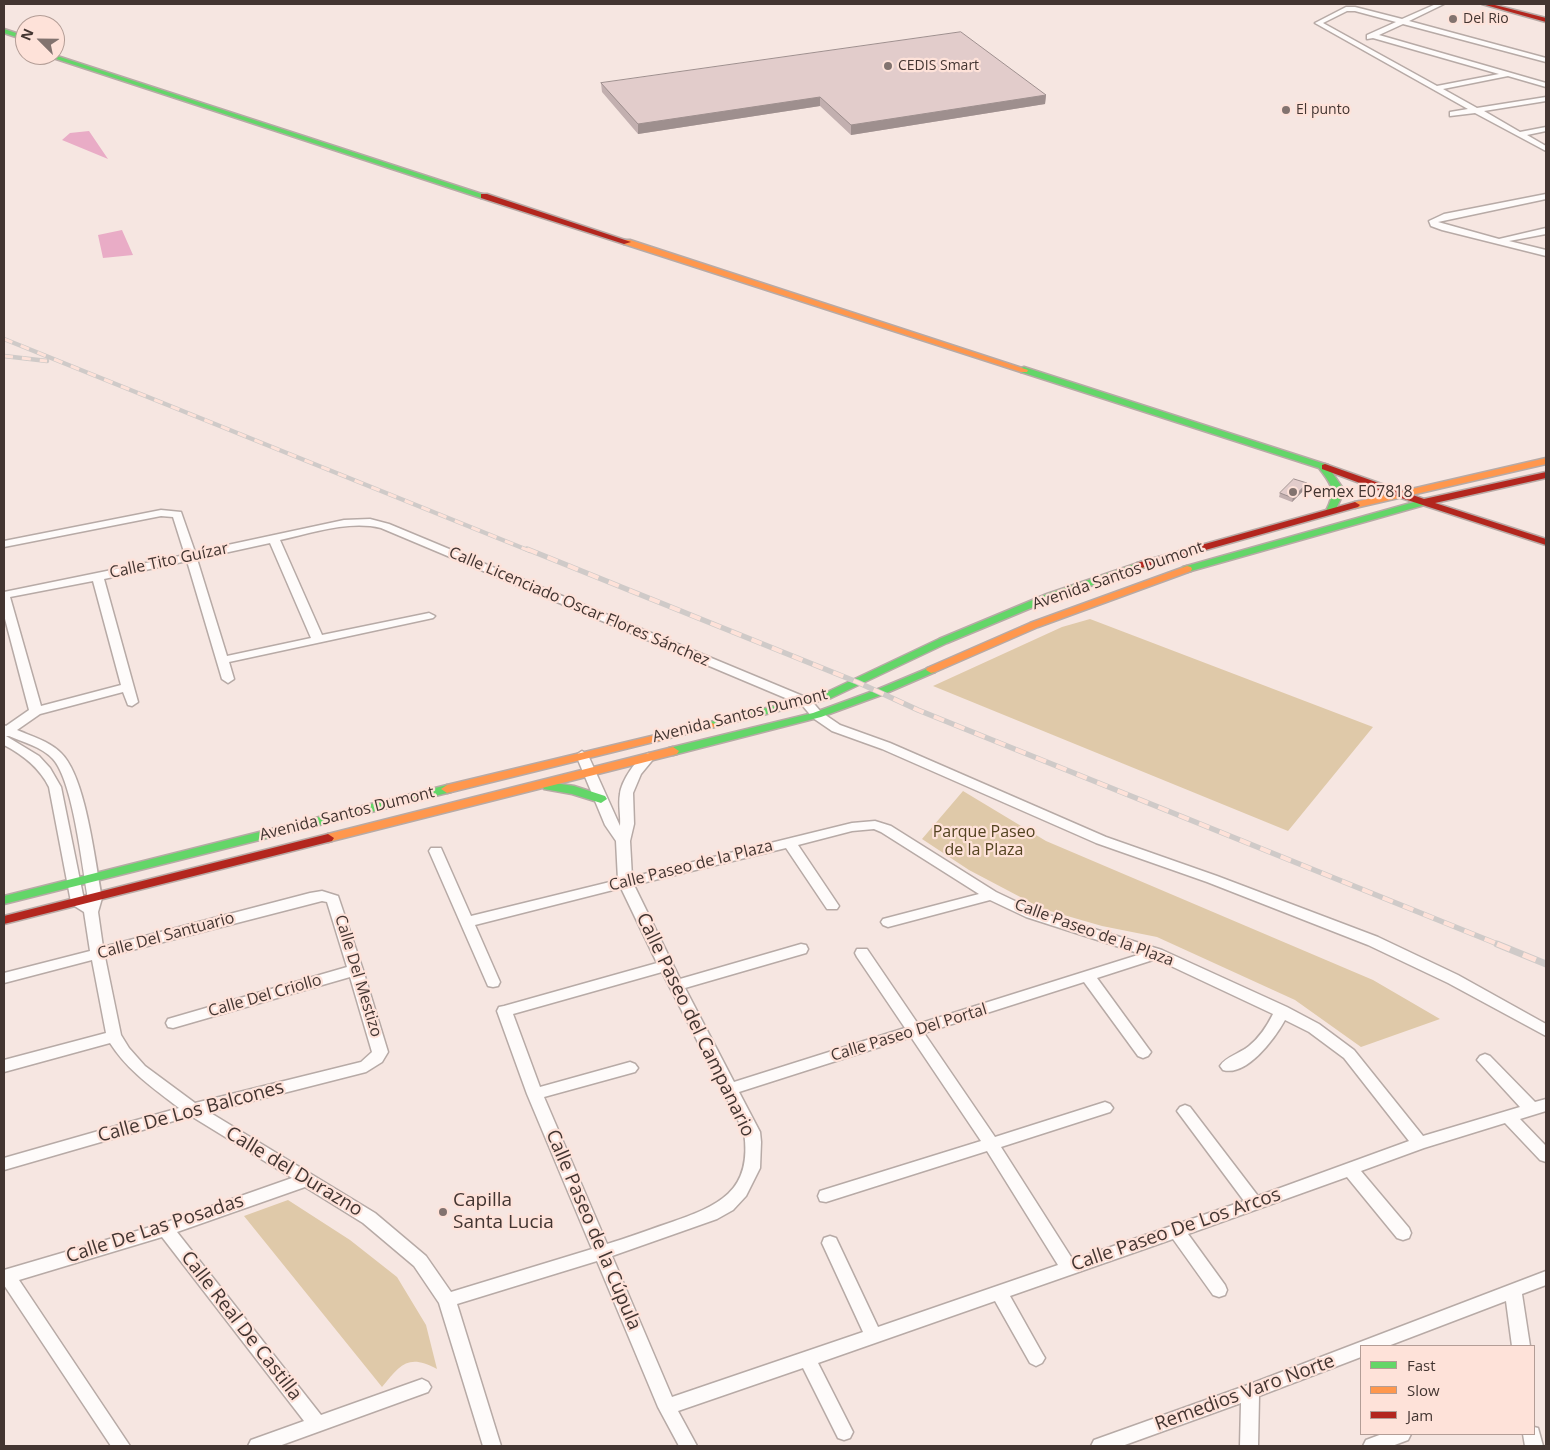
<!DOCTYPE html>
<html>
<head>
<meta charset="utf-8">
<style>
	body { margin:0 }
	#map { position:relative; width:1550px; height:1450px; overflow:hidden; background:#f6e6e1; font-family:"Open Sans",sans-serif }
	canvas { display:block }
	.frame { position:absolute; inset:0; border:5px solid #433531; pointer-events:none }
	.legend { position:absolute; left:1360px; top:1345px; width:175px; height:90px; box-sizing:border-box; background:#fee2d9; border:1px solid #b39d96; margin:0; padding:6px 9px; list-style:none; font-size:15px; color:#433531 }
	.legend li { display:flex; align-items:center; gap:10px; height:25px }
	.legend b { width:25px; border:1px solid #b39d96 }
	.north { position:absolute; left:15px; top:15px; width:50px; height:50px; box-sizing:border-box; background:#fee2d9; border:1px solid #b39d96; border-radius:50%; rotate:293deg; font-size:14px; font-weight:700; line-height:20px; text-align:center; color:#433531 }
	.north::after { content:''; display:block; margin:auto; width:18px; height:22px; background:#82736f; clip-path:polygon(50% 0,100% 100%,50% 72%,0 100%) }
</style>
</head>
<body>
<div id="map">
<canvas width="1550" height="1450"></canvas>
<div class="frame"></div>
<ul class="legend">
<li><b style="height:6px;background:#63d668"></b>Fast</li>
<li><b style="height:6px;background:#ff974d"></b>Slow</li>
<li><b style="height:6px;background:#b3261e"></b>Jam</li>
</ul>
<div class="north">N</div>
</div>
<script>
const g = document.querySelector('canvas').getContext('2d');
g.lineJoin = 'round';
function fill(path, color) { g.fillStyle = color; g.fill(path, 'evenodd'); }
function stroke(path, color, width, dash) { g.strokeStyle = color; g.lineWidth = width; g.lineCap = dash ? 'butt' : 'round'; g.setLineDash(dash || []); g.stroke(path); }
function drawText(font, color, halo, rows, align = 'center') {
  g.font = font + ' "Open Sans",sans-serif'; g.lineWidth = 4.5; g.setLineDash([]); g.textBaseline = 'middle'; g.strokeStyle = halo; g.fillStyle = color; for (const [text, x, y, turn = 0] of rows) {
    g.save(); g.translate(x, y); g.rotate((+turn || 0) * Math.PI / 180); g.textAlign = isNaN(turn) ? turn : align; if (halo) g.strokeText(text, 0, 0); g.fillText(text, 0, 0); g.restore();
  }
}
const green = new Path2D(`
	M1090,619L1373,727L1288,831L933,686L1062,627Z
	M963,791L1046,841L1373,980L1440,1019L1361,1047L1295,1000L1157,937L1102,926L1043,909L969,870L922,839Z
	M288,1200L350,1240L397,1277L426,1325L437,1369C408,1353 400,1365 382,1387L244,1216Z`);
const water = new Path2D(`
	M89,131L108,159L62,140L70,133Z
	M122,230L133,255L103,258L98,235Z`);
const street = new Path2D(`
	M1436,4H1444L1409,21L1546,58V62L1403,24L1379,35L1546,83V87L1508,76L1443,89L1477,108L1546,97V101L1484,111L1520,132L1546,127V131L1527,135L1546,146V151L1475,113L1450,116V112L1468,109L1315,23L1346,7H1355L1402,19ZM1347,11H1355L1396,22L1367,35V39L1373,38L1499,74L1437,86L1323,23Z
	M1546,194V199L1438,222L1499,239L1546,228V234L1509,241L1546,250V256L1442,230L1431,226L1429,221L1444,214Z
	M161,510L181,512L195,552L344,520L370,519L389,524L810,699L821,712L840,725L890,743L1106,837L1217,876L1378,937L1458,975L1546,1024V1036L1448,983L1368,945L1207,882L1096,843L882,749L832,731L813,718L802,705L381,528C349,520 312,533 280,540L322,635L429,613L435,616L433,618L229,662L234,679L228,683L222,679L187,561L104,579L138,702L132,706L128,705L123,692L40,714L17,730C31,736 49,741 61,753C86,777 95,862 102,898L98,912L103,947L310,893L322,891L338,896L363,970L388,1052L382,1062L366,1072L209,1112L375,1213L426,1256L451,1292L592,1249L527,1094L497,1011L499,1007L504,1006L657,963L621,888L475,925L500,982L498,986L493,987L488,986L429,851L431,848H441L471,916L618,880L616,841L605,825L576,755L582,751L588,755L620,826C621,816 618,805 620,794C621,782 637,756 649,753L655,757L641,774L633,793L634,824L630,841L632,877L852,823L875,821L891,826L996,892L1036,911L1162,950L1287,1007L1319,1024L1354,1050L1423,1136L1520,1107L1477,1060L1480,1056L1485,1054L1490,1056L1535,1102L1546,1099V1111L1520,1119L1546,1146V1162L1540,1160L1505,1123L1424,1148L1361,1171L1409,1228L1411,1233L1409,1238L1403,1240L1397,1238L1347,1177L1188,1234L1225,1285L1227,1290L1225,1295L1219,1297L1213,1295L1173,1239L1010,1296L1042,1353L1045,1358L1042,1363L1036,1366L1030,1363L995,1301L818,1363L853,1432L850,1438L844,1440L838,1438L803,1368L678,1411L697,1446H679L658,1407L597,1261L457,1304L501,1446H483L439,1303L414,1266L363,1223L305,1187L177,1232L321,1415L422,1379L428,1382L431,1387L428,1392L279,1446H248L251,1440L304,1421L162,1237L19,1280L130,1446H111L4,1285V1270L164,1223L292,1178L191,1116L4,1170V1158L179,1108C153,1088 128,1071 110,1043L4,1072V1060L106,1033L92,960L4,983V973L90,951L84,912L73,905L71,902L49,787C39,767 23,755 4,745V725L6,726L29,710L4,615V592L185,555L173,517L161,516L4,547V541ZM270,543L311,638L227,656L197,559ZM93,581L121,685L41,706L10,597ZM6,736H9C23,742 42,747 53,759C73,781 82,866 88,898L87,902L84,900L61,787L50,768L39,756ZM874,829L881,832L979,894L883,919L881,922L883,925L888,927L990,900L1026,917L1141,954L918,1024L867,949H857L855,953L857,957L905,1028L734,1082L685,988L806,953L808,949L806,945L801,944L680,979L634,885L786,848L827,909H837L839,906L798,845L852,831ZM322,901L327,902L347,967L168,1019L166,1023L168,1027L173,1028L350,977L372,1052L361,1062L195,1103L145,1066L129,1048L121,1035L105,957ZM1156,959L1273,1014C1267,1026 1260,1037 1249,1046C1241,1053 1225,1057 1220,1066L1223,1070C1247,1077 1275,1038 1285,1020L1309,1032L1344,1058L1409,1141L1258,1196L1190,1107L1185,1105L1180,1107L1177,1111L1180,1115L1244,1201L1073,1260L1001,1147L1110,1112L1113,1108L1110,1104L1105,1102L995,1137L924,1033L1084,982L1138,1056L1143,1058L1148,1056L1151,1052L1148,1048L1097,978ZM662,972L744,1132C753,1192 718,1206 669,1223C648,1230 627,1238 607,1244L544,1097L635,1072L638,1068L635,1064L630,1062L540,1087L513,1014ZM911,1037L981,1141L820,1191L818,1196L820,1201L826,1202L987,1151L1058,1265L878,1327L836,1238L830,1236L824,1238L822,1243L863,1332L672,1397L612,1256L717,1219L733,1210L746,1196L760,1168L761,1142L760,1132L739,1092Z
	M1546,1271V1285L1522,1294L1530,1346H1512L1506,1301L1388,1346H1361V1357L1259,1396L1258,1446H1240L1241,1403L1122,1446H1091L1094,1440L1245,1386Z
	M1534,1427L1538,1428L1543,1446H1525L1523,1434H1534Z
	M1382,1434H1411L1408,1440L1392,1446H1363L1366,1440Z`);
const fast = new Path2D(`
	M4,29L25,36V40L4,33Z
	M44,55H54L488,196L481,198Z
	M1024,367L1328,465L1329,468L1342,487V496L1334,513H1328L1326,511C1337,489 1332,486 1319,468L1021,372V368Z
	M1425,499L1430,502L1428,504L1191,571L1187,572L1182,569L1183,567Z
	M1141,562L1145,563L1146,565L1145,567L1055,598L947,643L831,698L710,728L704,725L706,723L823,694L939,639L1047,594Z
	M931,667L935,668L936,670L935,672L884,694L821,717L673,755L667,751L669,748L813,713L876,690Z
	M548,782L574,786L605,796L607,799L601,803L572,794L544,789L542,786L544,783Z
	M447,785L451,786L453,789L451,792L4,904V896Z`);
const slow = new Path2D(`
	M624,240H630L1028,370L1027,372H1021L624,244Z
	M1546,458V464L1355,508L1350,505L1355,502Z
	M1187,566L1191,567L1192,569L1191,571L1038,627L935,672L931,673L926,670L927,668L1030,623Z
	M710,722L716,725L714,727L447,793L441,789L447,785Z
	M673,747L679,751L677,754L328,842L322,838L328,834Z`);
const jam = new Path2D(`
	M1482,4H1491L1546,18V22Z
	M481,194H487L631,242L624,244L481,198Z
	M1325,464L1424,499L1546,472V478L1435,503L1546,539V545L1395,496L1322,469V465Z
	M1355,502L1360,505L1358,507L1145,567L1141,568L1136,565L1137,563Z
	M328,834L334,838L332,841L4,924V916Z`);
const railFar2 = new Path2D(`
	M4,339L530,551
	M4,356L47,361`);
const railFar1 = new Path2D(`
	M527,549L857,682L918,710L1500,945`);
const rail = new Path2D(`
	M1497,944L1546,964`);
const wall = new Path2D(`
	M601,83L1046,95L1045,104L851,135L820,106L638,134L602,92Z
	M1307,487L1292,502L1279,497L1280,493Z`);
const shadedWall = new Path2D(`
	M1046,95L1045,104L851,135V125Z
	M820,97V106L638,134V124Z
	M1307,483V487L1292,502L1293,498Z`);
const building = new Path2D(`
	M961,32L1046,95L851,125L820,97L638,124L601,83Z
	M1294,479L1307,483L1293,498L1280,493Z`);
const markers = [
	[1453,19,5,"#82736f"],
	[888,66,5,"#82736f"],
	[1286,110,5,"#82736f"],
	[1293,492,5,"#82736f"],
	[443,1212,5,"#82736f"]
];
const farPoinames = [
	["Del Rio",1463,19],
	["CEDIS Smart",898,66],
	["El punto",1296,110]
];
const poiNames = [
	["Pemex E07818",1303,492]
];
const streetNames = [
	["Calle Tito Guízar",169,561,-12],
	["Avenida Santos Dumont",1118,576,-19],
	["Calle Licenciado Oscar Flores Sánchez",579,607,23],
	["Avenida Santos Dumont",740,716,-14],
	["Avenida Santos Dumont",347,814,-14],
	["Calle Paseo de la Plaza",691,866,-14],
	["Calle Paseo de la Plaza",1094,933,20],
	["Calle Del Santuario",166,936,-15],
	["Calle Del Mestizo",358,976,73],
	["Calle Del Criollo",265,996,-16],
	["Calle Paseo Del Portal",909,1033,-17]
];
const parkNames = [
	["Parque Paseo",984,832],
	["de la Plaza",984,850]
];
const nearStreetnames = [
	["Calle Paseo del Campanario",695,1025,64],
	["Calle De Los Balcones",191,1112,-15],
	["Calle del Durazno",294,1172,31],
	["Calle De Las Posadas",155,1229,-18],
	["Calle Paseo de la Cúpula",593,1230,67],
	["Calle Paseo De Los Arcos",1176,1230,-19],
	["Calle Real De Castilla",241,1326,52],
	["Remedios Varo Norte",1245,1393,-20]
];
const nearPoinames = [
	["Capilla",453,1201],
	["Santa Lucia",453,1223]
];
fill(green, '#dfc9a9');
fill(water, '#e9acc6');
stroke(street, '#b7aaa6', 3);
stroke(fast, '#b7aaa6', 3);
stroke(slow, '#b7aaa6', 3);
stroke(jam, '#b7aaa6', 3);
fill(street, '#fefbfa');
fill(fast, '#63d668');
fill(slow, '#ff974d');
fill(jam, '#b3261e');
stroke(railFar2, '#cfcac8', 4.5);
stroke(railFar1, '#cfcac8', 5.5);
stroke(rail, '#cfcac8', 7);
stroke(railFar2, '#fee2d9', 3, [9]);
stroke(railFar1, '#fee2d9', 4, [11]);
stroke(rail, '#fee2d9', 5, [14]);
fill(wall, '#c2afaf');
fill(shadedWall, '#9e8f8e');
fill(building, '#e2cccb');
stroke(building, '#9e8f8e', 1);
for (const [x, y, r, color] of markers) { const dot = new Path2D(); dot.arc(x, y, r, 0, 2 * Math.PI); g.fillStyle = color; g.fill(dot); stroke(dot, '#fee2d9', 2); }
drawText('14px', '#433531', '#fee2d9', farPoinames, 'left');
drawText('16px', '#433531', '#fee2d9', poiNames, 'left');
drawText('16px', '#433531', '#fee2d9', streetNames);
drawText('16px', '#534320', '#fee2d9', parkNames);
drawText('19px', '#433531', '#fee2d9', nearStreetnames);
drawText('19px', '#433531', '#fee2d9', nearPoinames, 'left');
</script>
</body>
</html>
